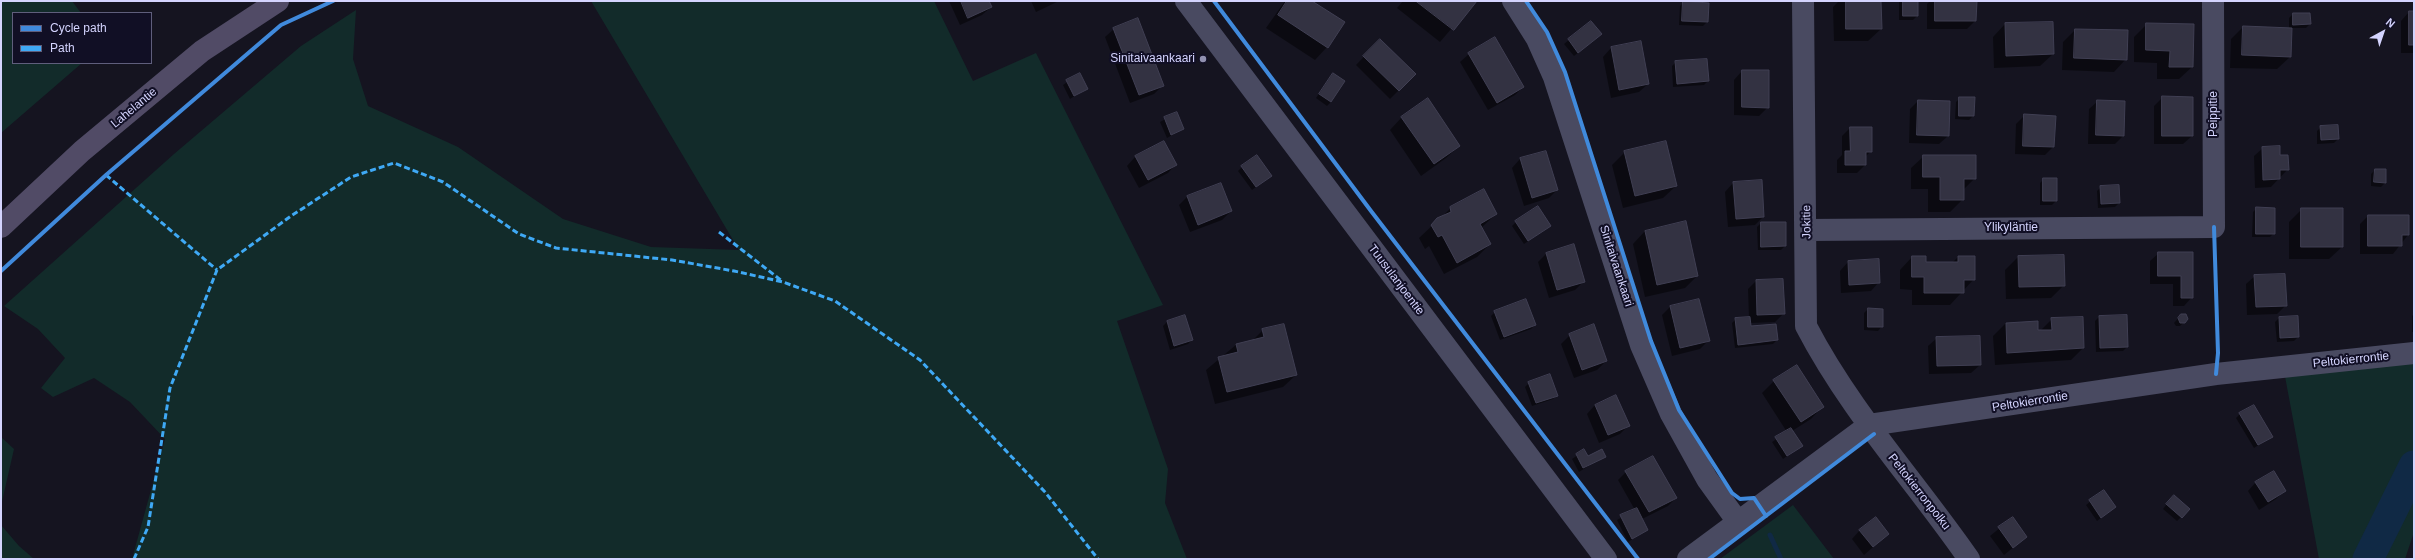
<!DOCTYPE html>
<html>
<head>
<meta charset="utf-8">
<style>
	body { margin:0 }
	#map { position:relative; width:2415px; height:560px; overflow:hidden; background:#151420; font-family:Helvetica,sans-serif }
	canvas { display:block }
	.frame { position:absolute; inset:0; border:2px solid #d4d4fe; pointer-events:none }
	.legend { position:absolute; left:12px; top:12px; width:140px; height:52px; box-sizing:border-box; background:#110f25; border:1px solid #5f5e7c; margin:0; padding:5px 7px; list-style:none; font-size:12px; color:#d4d4fe }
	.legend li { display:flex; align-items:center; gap:8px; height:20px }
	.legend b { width:20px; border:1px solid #5f5e7c }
	.north { position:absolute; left:2363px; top:12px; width:40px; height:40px; -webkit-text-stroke:3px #110f25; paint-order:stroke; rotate:40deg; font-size:11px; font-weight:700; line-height:16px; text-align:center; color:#d4d4fe }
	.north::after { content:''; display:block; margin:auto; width:14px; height:18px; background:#d4d4fe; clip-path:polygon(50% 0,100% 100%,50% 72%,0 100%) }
</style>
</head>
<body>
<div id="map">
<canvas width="2415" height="560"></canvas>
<div class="frame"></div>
<ul class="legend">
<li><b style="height:5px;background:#408adc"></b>Cycle path</li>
<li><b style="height:5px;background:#3fa9f5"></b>Path</li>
</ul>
<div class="north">N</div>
</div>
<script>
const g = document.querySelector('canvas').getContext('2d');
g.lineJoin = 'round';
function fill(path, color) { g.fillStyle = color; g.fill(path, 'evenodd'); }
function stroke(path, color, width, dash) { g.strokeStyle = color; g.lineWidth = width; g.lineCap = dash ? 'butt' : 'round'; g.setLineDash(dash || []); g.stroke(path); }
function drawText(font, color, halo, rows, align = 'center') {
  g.font = font + ' Helvetica,sans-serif'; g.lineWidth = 4; g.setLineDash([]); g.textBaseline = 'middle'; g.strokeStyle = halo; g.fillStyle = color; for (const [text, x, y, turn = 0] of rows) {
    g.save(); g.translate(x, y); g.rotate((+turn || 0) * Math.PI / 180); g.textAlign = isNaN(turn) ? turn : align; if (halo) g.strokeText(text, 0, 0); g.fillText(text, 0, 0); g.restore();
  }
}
const green = new Path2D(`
	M1,1H72L81,13H13V63H82L1,133Z
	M591,1H934L973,81L1036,53L1163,305L1117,321L1168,469L1165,503L1187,559H132L165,439L130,402L94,378L53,397L41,388L65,358L38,329L4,306L174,154L301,46L356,10L353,59L368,106L458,147L563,219L651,247L739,250Z
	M2414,360V532L2405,559H2319L2284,371Z
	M1,437L14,449L1,506Z
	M1793,505L1834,559H1720Z
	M1,525L19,546L34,559H1Z`);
const shadow = new Path2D(`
	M949,1H988L991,7L982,15L960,25Z
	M1031,1H1059L1036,12Z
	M1285,1H1310L1327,47L1315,60L1266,28Z
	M1403,1H1475L1440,42L1397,8Z
	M1839,1H1880L1881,29L1868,41H1834L1833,7Z
	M1917,1V16L1913,20H1899V2Z
	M1930,1H1976L1975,21L1967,29H1927V4Z
	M2079,1H2113L2112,2Z
	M2138,1H2168L2138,2Z
	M1684,2L1708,4L1707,22L1703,26L1679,25L1680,6Z
	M2409,12H2414V53H2401V21Z
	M2293,14L2310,24L2306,28H2291L2290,57L2277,69L2230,68L2231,39L2243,27L2289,29V18Z
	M1591,22L1596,38L1574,56L1564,44Z
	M2005,24L2053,54L2040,66L1994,68L1993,37Z
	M2147,24L2192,67L2179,79H2157V63L2134,62V37Z
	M1114,29L1163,85L1154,94L1130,103L1105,37Z
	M2075,30L2126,59L2114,72L2062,70L2063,42Z
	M1380,40L1415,74L1390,99L1356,65Z
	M1611,48L1648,84L1639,92L1611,98L1603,57Z
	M1469,54L1523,87L1515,95L1488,110L1460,62Z
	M1676,62L1708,81L1704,85L1673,87L1672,66Z
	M1742,71L1768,107L1759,116L1734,115V80Z
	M1079,74L1087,88L1070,99L1063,85Z
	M1333,74L1331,102L1327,106L1316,98Z
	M2163,97L2192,136L2183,144H2154V106Z
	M1960,98L1973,116L1969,120L1955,119L1956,102Z
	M1918,101L1948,136L1939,144L1909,143L1910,109Z
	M2098,101L2123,136L2115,144H2088L2089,109Z
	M1176,113L1183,129L1167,138L1160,122Z
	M2024,116L2053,147L2045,155L2015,154L2016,124Z
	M1402,117L1459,146L1446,158L1421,176L1390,130Z
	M2321,127L2338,139L2334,143L2317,144V131Z
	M1850,128H1871V151L1865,157V165L1857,173H1837V160L1842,155V136Z
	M1164,142L1176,164L1168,173L1139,188L1127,166L1135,157Z
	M2263,148L2280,156L2288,169L2271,187L2255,188L2254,156Z
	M1625,152L1676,186L1663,198L1623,208L1612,165Z
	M1924,156L1975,178L1963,190V199L1950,212H1928V189H1911V168Z
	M1520,159L1557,190L1549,198L1524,206L1512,168Z
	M1242,167L1270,176L1252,190L1238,171Z
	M2375,170L2385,183L2381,187L2371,186V174Z
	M2044,179L2056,201L2052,205H2040V183Z
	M1733,183L1763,217L1755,225L1728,227L1725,192Z
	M2101,187L2119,203L2115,207L2098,208L2097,191Z
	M1187,197L1231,211L1222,220L1190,232L1179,205Z
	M1451,208L1496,214L1481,228L1490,244L1477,257L1444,274L1429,246L1425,249L1419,238Z
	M2257,208L2274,233L2270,237H2252L2253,212Z
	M2302,209L2342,247L2329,259H2289V222Z
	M2368,216H2408V235L2393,254H2360V224Z
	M1516,222L1550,226L1524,244L1512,226Z
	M1761,223L1785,246L1781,250H1758L1757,227Z
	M1645,231L1697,276L1685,288L1645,297L1633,244Z
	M2159,253H2192V297L2184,306H2173V284H2150V261Z
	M1546,254L1584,281L1575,290L1549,298L1538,262Z
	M2063,256L2064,285L2051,298L2006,299L2005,270L2018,257Z
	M1912,257L1925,263H1952L1958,257L1974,279L1950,305H1912V290L1900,289V270Z
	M1848,262L1879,282L1871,291L1841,293L1840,271Z
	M2255,276L2286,305L2277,314L2247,315L2246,284Z
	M1756,281L1784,313L1775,322L1750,323V328L1777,340L1773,344L1735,348L1732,323L1736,319L1749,318L1748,289Z
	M1698,300L1708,341L1700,349L1672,356L1662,315L1670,307Z
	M1868,309L1882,326L1878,331L1864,330V313Z
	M1495,312L1535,325L1531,329L1500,340L1491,316Z
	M2414,314V332H2412V316Z
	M2181,315L2184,322L2180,326H2176L2174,323Z
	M1185,316L1192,340L1188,344L1170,350L1163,326L1167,322Z
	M2099,317L2127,347L2123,351L2096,352L2095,321Z
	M2279,318L2298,337L2294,341L2277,342L2275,322Z
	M2052,319L2083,348L2071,360L1995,365L1993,336L2006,323L2037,322V331H2040Z
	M1263,330L1296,375L1283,387L1215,404L1206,370L1237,344L1252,341Z
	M1570,335L1606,361L1597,370L1574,378L1561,344Z
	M1937,338L1980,365L1971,373L1929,374L1928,346Z
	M1774,381L1823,406L1811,419L1792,431L1801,446L1783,459L1772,442L1787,432L1762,393Z
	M1529,383L1557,395L1553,399L1532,406L1525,387Z
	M1616,397L1628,426L1620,434L1599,443L1587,414L1595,405Z
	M2240,414L2272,436L2254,448L2236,418Z
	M1584,451L1588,457L1604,456L1579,472L1572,459Z
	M1626,472L1676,498L1668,506L1642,519L1647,530L1628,542L1617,520L1635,510L1618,480Z
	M2256,482L2284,491L2276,499L2259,510L2248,491Z
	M2104,491L2115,507L2097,521L2086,505Z
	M2170,500L2189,509L2177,521L2163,509Z
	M2012,518L2026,537L2004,555L1990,536Z
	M1860,530L1888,534L1864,555L1852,539Z`);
const stream = new Path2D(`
	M1770,535L1781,559`);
const river = new Path2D(`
	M2368,559L2414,466`);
const building = new Path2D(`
	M961,1H989L992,7L968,18Z
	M1287,1H1312L1345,22L1328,48L1278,15Z
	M1416,1H1477L1454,30Z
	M1683,1L1709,3L1708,22L1682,21Z
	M1846,1H1881L1882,29H1846Z
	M1903,1H1918V16H1903Z
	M1935,1H1977L1976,21H1935Z
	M2409,11H2414V45H2409Z
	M2293,13H2310L2311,24L2293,25Z
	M1138,18L1164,86L1139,95L1113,28Z
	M1591,21L1602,34L1578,53L1568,39Z
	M2053,22L2054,54L2006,56L2005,23Z
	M2146,23L2194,24L2193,67H2169L2170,51L2146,50Z
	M2243,26L2292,28L2291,57L2242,55Z
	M2075,29L2128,30L2127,60L2074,58Z
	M1495,37L1524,87L1497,103L1468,53Z
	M1380,39L1416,74L1399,91L1363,56Z
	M1641,41L1649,84L1619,90L1611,47Z
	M1707,59L1709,81L1677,84L1675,61Z
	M1742,70H1769V108L1742,107Z
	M1080,73L1088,89L1074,96L1066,80Z
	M1333,73L1345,81L1331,102L1319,94Z
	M2162,96L2193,97V136H2162Z
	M1959,97H1975L1974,116H1959Z
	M1428,98L1460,146L1434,164L1401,117Z
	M1918,100L1950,101L1949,136L1917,135Z
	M2097,100L2125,101L2124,136L2096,135Z
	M1177,112L1184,129L1171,135L1164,117Z
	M2024,114L2056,116L2054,147L2023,146Z
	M2338,125L2339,139L2321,140L2320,126Z
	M1850,127H1872V152H1866V165H1845V151H1850Z
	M1164,141L1177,165L1148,180L1135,156Z
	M1666,141L1677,186L1635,196L1624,151Z
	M2280,146V155H2288L2289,170H2280V179L2263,180L2262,147Z
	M1546,151L1558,190L1532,198L1520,158Z
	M1257,155L1272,176L1256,187L1241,166Z
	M1923,155H1976V179H1964V200H1940V177H1923Z
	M2375,169H2386V183L2374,182Z
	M2043,178H2057V201H2043Z
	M1762,180L1764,217L1736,219L1733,182Z
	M1221,183L1232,211L1198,225L1187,196Z
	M2119,185L2120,203L2101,204L2100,186Z
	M1484,189L1497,214L1480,224L1491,244L1457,263L1442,235L1438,237L1431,225L1437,218L1451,212L1450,207Z
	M1538,206L1551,226L1528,241L1515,221Z
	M2256,207L2275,208V234H2256Z
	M2301,208H2343V247H2301Z
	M2368,215H2409V235H2402V246H2368Z
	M1686,221L1698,276L1657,285L1645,231Z
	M1761,222H1786V246L1761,247Z
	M1574,244L1585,282L1557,290L1546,253Z
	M2158,252H2193V298H2181V276H2158Z
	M2064,255L2065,286L2019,287L2018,256Z
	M1912,256H1926V262H1958V256H1975V280H1964V293H1924V277H1912Z
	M1879,259L1880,283L1849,285L1848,261Z
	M2285,274L2287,306L2256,307L2254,275Z
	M1783,279L1785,314L1757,315L1756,280Z
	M1526,299L1536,325L1504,337L1494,311Z
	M1699,299L1710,341L1680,348L1670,306Z
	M1868,308L1883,309V327H1868Z
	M2181,314H2186L2188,319L2185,323H2180L2178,318Z
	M1185,315L1193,340L1174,346L1167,321Z
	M2127,315L2128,347L2100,348L2099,316Z
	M2298,316L2299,337L2280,338L2279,317Z
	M1750,317L1751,326L1776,324L1778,340L1738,345L1735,318Z
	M2083,317L2084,348L2007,353L2006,323L2038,321V330H2052L2051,318Z
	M1284,324L1297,375L1227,392L1218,357L1238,352L1236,344L1264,337L1262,329Z
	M1594,324L1607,361L1582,370L1569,334Z
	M1980,336L1981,365L1937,366L1936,337Z
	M1797,365L1824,407L1801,422L1773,380Z
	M1550,374L1558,396L1536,403L1528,382Z
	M1616,395L1630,426L1608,435L1595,405Z
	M2254,405L2273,437L2258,445L2239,413Z
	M1791,428L1803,446L1787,456L1775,437Z
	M1584,449L1588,456L1602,449L1606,457L1583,468L1576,454Z
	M1653,456L1677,498L1649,512L1625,471Z
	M2274,471L2286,491L2268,502L2255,482Z
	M2104,490L2116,507L2101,518L2089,500Z
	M2174,495L2190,509L2182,518L2166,504Z
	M1637,508L1648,530L1632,539L1620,515Z
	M1876,517L1889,534L1873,547L1859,530Z
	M2013,517L2027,537L2013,548L1998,527Z`);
const minor = new Path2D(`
	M1186,1L1606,559
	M1513,1L1537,39L1554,77L1641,345L1671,414L1707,479L1738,522
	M1803,1L1806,326C1850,411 1915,481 1969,559
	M1807,230L2214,227L2213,1
	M1688,559L1869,425L2216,374L2414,353`);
const major = new Path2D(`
	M1,227L82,151L202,51L278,1`);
const quiet = new Path2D(`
	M106,175L217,270
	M719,232L782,281
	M134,559L148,527L170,388L217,270L291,216L351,177L394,163L443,182L519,234L556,248L672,260L734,271L783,282L835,301L920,360L1045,492L1098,559`);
const cycleway = new Path2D(`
	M1214,1L1371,211L1638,559
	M1526,1L1547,32L1565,72L1651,341L1679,410L1732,493L1740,499L1754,498L1766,516
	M2214,227L2218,353L2216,374
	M1,271L106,175L281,25L333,1
	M1709,559L1874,434`);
const markers = [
	[1203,59,4,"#9191b0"]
];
const poiNames = [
	["Sinitaivaankaari",1195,59]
];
const streetNames = [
	["Lahelantie",134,108,-40],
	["Peippitie",2214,114,-90],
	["Jokitie",1807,222,-91],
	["Ylikyläntie",2011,228],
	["Sinitaivaankaari",1616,266,72],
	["Tuusulanjoentie",1396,280,53],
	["Peltokierrontie",2351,360,-6],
	["Peltokierrontie",2030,402,-9],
	["Peltokierronpolku",1919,492,52]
];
fill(green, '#122b2a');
fill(shadow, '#0007');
stroke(stream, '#102945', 5);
stroke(river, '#102945', 31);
fill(building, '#333242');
stroke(building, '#403f53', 1);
stroke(minor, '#494a61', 22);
stroke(major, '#514b66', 22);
stroke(quiet, '#3fa9f5', 3, [6, 3]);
stroke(cycleway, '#408adc', 4);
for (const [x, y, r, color] of markers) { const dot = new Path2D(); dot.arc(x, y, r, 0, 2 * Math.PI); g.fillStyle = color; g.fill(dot); stroke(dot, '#110f25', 1.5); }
drawText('12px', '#d4d4fe', '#110f25', poiNames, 'right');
drawText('12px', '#d4d4fe', '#110f25', streetNames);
</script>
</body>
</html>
